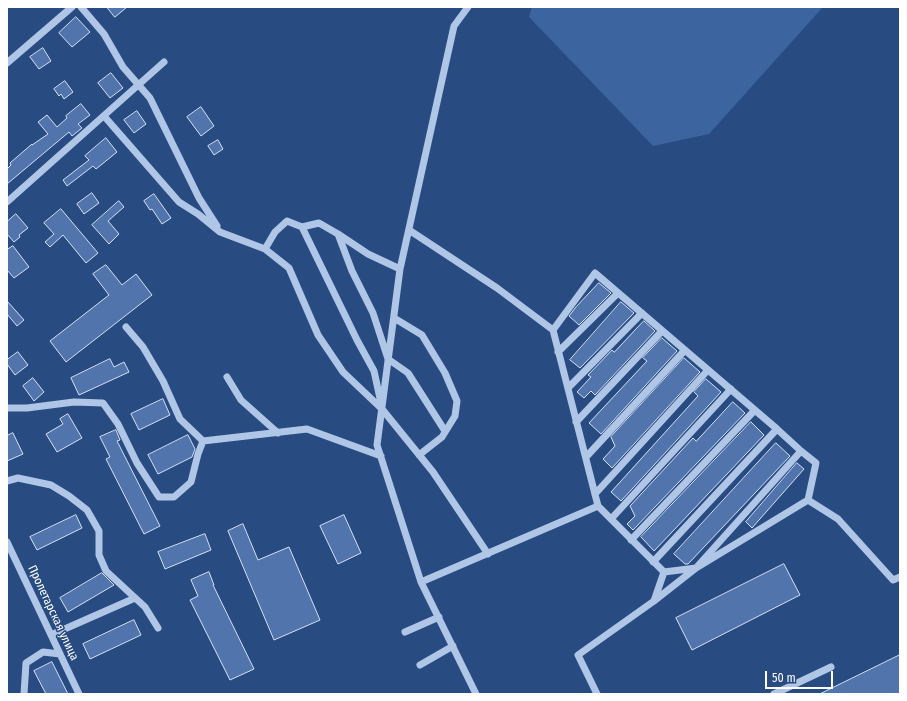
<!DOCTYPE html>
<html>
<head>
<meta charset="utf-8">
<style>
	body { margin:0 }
	#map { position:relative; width:907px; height:701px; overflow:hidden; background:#284b82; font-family:"Fira Sans Condensed",sans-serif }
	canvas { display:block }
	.frame { position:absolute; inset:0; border:8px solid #fff; pointer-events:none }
	.scale { position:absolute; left:765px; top:671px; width:68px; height:18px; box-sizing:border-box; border:2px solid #fff; border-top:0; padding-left:5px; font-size:12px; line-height:14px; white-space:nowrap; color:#fff; -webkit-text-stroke:3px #284b82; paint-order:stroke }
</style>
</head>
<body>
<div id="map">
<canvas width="907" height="701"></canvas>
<div class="frame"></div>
<div class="scale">50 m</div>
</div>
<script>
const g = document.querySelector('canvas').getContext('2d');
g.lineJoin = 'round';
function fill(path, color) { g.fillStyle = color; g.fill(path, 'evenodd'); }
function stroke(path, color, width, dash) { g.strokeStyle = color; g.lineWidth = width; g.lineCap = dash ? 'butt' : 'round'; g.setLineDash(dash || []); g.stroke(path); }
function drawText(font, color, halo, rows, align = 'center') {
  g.font = font + ' "Fira Sans Condensed",sans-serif'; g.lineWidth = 3; g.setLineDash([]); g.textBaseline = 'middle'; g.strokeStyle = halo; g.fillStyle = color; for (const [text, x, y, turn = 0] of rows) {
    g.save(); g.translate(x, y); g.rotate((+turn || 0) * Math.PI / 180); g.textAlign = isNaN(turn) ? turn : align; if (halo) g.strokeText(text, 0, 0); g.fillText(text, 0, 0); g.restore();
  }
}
const green = new Path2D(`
	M532,7H823L709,134L653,146L529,17Z`);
const building = new Path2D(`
	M107,7H127L115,17Z
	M76,17L90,32L72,47L59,33Z
	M43,48L51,61L39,69L30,57Z
	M111,73L123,88L110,98L98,83Z
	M65,81L73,92L64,99L61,94L59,96L54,89Z
	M81,104L90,115L78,124L82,128L72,136L69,132L7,184V169L11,165L10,163L32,144V145L48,134L38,122L47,115L57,127L67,118L66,116Z
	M201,107L214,126L201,136L187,117Z
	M137,111L146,124L134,133L124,120Z
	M106,138L117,152L96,169L93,166L67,186L63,180L89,160L85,156Z
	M218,140L223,149L214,155L208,146Z
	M92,193L99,203L84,214L77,204Z
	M154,194L171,218L162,224L152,209L150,210L144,201Z
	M119,201L124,207L108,221L119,234L109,244L92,225Z
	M61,209L98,253L86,263L63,235L50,247L45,242L54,234L44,223Z
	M16,214L28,228L19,235L20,237L14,242L7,234V222Z
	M13,246L29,267L14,278L7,270V250Z
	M106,265L122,285L136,274L152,295L66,362L50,341L109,295L93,274Z
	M599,283L611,293L579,325L569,316L576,307Z
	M7,301L24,320L17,326L7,314Z
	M621,302L634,313L580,368L570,360Z
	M644,321L655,331L595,395L591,391L584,398L577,392L591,377L588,375L612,350L614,352Z
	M662,338L677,351L601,434L589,423L647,361L643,358Z
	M18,352L28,365L15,375L7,364V360Z
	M684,358L700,372L612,468L603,459L615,446L611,437Z
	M110,359L114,367L124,362L129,372L79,395L71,378Z
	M33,378L44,392L34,401L23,386Z
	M706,379L721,392L621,501L611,492L698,396L694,392Z
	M163,399L170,415L139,430L131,414Z
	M733,402L745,413L633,530L627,524L635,516L630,506L693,438L696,441Z
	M68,414L82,438L57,452L46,434L63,424L60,419Z
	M751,422L764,435L654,551L641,537Z
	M116,430L120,440L117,441L160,526L144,534L106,459L110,457L100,437Z
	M13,433L23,454L7,461V436Z
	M188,435L195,449L192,457L158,474L148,455Z
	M776,443L790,456L688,564H685L674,554Z
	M797,463L804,469L752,528L746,522Z
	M76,515L82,528L37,550L30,537Z
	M344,515L361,553L338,564L320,526Z
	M243,524L258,560L289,547L320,620L274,640L228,531Z
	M205,534L211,550L165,569L158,552Z
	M784,564L800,595L692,650L676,618Z
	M209,572L214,585H213L254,669L230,680L190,600L198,596L191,580Z
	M102,573L114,585L68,612L60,598Z
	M134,620L141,635L90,659L83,644Z
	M900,655V694H820Z
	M52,662L68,694H46L34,671Z`);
const minor = new Path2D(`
	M81,7L104,34L123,67L150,98L199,198L217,226
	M468,7L454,26L400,269L377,445L421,582L476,694
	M7,63L72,7
	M104,116L179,202L198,214L220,232L265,249L289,268L318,335L343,372L382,409L433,472L488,554
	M7,202L164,62
	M302,227L319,223L338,234L352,271L373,313L388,359L408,373L445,431
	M409,230L497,288L553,330
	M338,234L368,254L400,269
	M265,249L275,232L287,221L302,227L357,340L374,371L381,403
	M394,318L422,335L445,373L457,401L455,416L442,437L419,455
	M126,327L143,347L163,381L180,419L203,441
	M558,352L618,293
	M227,377L241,400L278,433
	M568,388L642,313
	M7,408H27L74,402L103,403L118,424L137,463L159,497H174L191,482L198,454L203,441L307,429L381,456
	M576,422L662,331
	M586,457L685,350
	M7,481L18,478L51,485L69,496L87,510L99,531V555L106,571L145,607L158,628
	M595,494L708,370
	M598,506L553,330L595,273L777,429L801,451L816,463L808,500L838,519L893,580L900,577
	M611,519L731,389
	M631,540L755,410
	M7,542L79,694
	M653,562L777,429
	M664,572L696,568L801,451
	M421,582L598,506L664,572L654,601
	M405,632L439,617
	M51,635L135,598
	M420,665L453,646
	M24,694L26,663L43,652L60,654
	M597,694L578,655L654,601L696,568L808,500
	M774,694L831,667`);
const streetNames = [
	["Пролетарская улица",53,613,65]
];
fill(green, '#3c649f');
fill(building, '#5074ab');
stroke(building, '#d4e1f5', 1);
stroke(minor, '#b0c6e6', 7);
drawText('12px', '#fff', '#284b82', streetNames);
</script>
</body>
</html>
